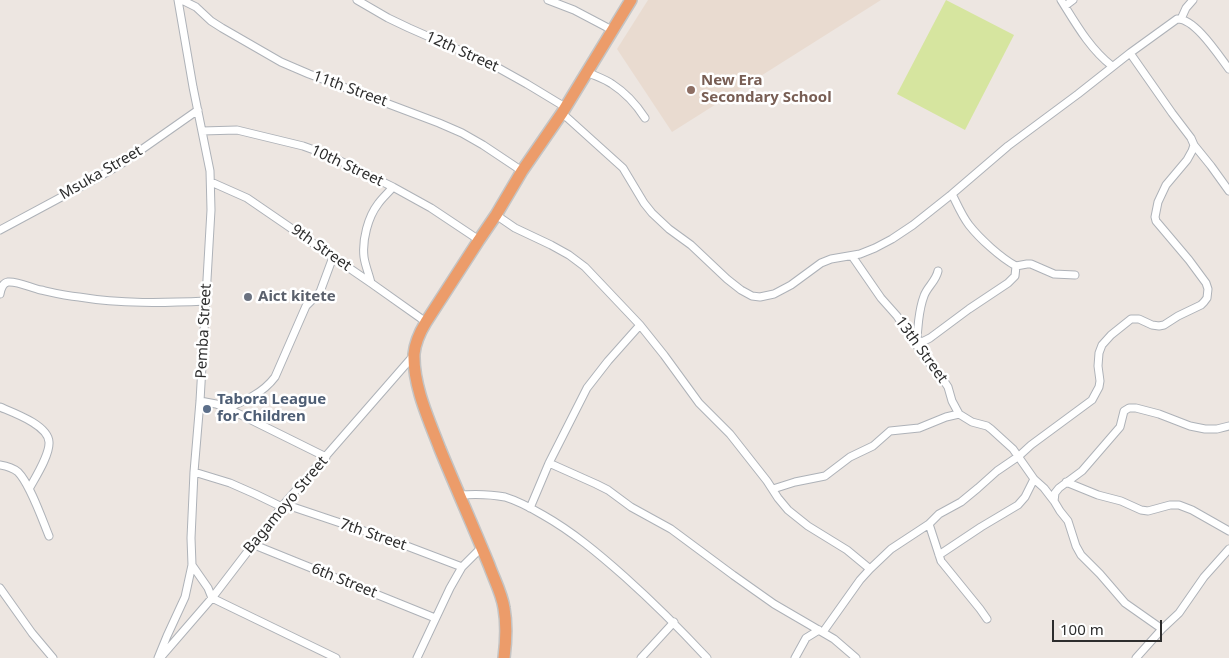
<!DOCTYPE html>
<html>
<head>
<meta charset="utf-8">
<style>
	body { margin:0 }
	#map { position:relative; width:1229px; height:658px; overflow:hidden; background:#ede6e1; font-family:"Noto Sans",sans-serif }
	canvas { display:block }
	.scale { position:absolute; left:1052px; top:620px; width:110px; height:22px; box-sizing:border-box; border:2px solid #2d2d2d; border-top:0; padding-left:6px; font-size:15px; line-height:18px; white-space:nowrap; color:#2d2d2d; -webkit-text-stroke:4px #fff; paint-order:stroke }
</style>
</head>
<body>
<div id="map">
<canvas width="1229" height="658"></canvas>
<div class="scale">100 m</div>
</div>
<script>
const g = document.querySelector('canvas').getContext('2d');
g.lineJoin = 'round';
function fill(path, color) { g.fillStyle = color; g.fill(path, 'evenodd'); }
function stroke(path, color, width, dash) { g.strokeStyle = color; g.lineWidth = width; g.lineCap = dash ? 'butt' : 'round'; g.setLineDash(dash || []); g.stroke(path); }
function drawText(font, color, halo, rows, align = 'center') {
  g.font = font + ' "Noto Sans",sans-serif'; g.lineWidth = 5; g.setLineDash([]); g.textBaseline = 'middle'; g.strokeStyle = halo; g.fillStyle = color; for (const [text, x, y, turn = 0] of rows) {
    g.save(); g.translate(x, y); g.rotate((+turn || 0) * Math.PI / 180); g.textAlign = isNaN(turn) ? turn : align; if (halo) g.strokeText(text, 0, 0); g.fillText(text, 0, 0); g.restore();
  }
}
const education = new Path2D(`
	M648,0H881L672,132L617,49Z`);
const pitch = new Path2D(`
	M946,0L1014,35L965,130L897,94Z`);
const minor = new Path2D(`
	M182,0L196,7L211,21L222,28L281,62L309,74L439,123L462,133L483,145L522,171
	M357,0L388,18L409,28L493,65L527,84L565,107
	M548,0L574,10L612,30
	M1061,0C1076,24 1090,49 1112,66
	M1065,6L1073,0
	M1181,19L1186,8L1193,0
	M587,72C595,76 605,79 612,84C626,93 636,104 645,118
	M562,113L623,168L644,203L652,213L669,229L691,245L727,279L741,290L752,296L760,297L774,294L791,285L821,263L831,259L860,254L875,248L892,239L913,225L952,194L1008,146L1078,94L1130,53L1177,19C1195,18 1219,56 1229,69
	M202,131L237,130L303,146L328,155L393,187L431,208L479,240
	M1194,145L1211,166L1229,191
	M211,182L247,198L371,283L426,322
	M952,194C957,204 962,216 969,225C980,239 1001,258 1016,266L1027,264H1031L1054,274L1075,275
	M496,215L515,228L551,245L569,255L585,267L640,325L664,355L699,403L730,434L767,481L778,498L788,510L808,526L847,550L870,569
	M0,230L95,179L121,164L198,110
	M852,256L881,298L897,316L925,358L944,381L948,387L952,401L959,414L972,422L987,426L991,429L1013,449L1034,479L1044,488L1054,501
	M371,283C369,274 365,265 364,257C362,240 368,217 378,204C382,198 388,193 393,187
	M0,294C1,289 2,283 8,282C18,281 31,288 41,290C54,293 66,296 79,297C121,304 164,303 206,301
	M917,342L924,341L930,338L969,309L1008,283L1015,276L1016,266
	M917,345C917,332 919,309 924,296C927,287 936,281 938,271
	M200,401L216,404L227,408L326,457
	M0,407C14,413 48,425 49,442C50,455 35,478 29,489
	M227,408C245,401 263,393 275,377L306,306L320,292L333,257
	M549,463L596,484L608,490L631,507L671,529L733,575L774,604L834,639L856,658
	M0,465C6,466 13,468 18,472C30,484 42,519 49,536
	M194,472L230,483L255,494L282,507
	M1066,482L1098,495L1121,501L1141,510L1148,511L1170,505H1179L1192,510L1229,531
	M773,489L795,482L825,476L850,457L873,446L890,431L919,428L946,417L959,414
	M459,495C474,494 490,494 505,497C518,501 531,508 543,515C573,532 599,554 625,577C654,603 681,630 707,658
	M284,504L391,540L462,567
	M530,508L549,463L587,388L608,361L640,325
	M929,524L941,561L980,609L987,619
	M252,544L435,618
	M939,555L981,527L1018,505L1025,497L1034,479
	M192,565L208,588L212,598L336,658
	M0,588L32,633L53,658
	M1162,629L1125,603L1100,574L1081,555L1076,546L1068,521L1060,511L1054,501L1055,493L1059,488L1082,471L1120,427L1124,411L1129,408H1136L1159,414L1190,426L1205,429H1217L1229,426
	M823,632L860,580L870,569L891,549L929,524L939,514L961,502L978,488L997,471L1019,456L1031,445L1092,400L1099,387L1100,381L1098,366L1099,353L1102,345L1111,335L1131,319H1139L1152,325L1159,326L1164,325L1178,316L1201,305L1204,302L1207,298L1208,289L1206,283L1189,260L1156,221L1155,217L1158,202L1166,185L1187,160L1192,151L1194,145L1191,138L1172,113L1130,53
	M161,657L212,598L284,504L414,355
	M158,658L167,636L185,597L192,565L191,538L194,472L200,401L211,210L210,171L193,87L178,0
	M417,658L450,588L462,567L482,547
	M641,658L674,622
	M795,658L806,638L819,630
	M1136,658L1162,629L1179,613L1204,577L1229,549`);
const trunk = new Path2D(`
	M504,658C506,642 507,625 504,608C502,594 494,579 489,565C473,526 456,488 440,449C429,420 413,386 414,354C415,342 420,332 426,322L479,240L496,215L522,171L562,113L631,0`);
const markers = [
	[691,90,5,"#8d6e63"],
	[248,297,5,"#6b7280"],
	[207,409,5,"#5c6f8a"]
];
const streetNames = [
	["12th Street",462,52,24],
	["11th Street",350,89,20],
	["10th Street",347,166,25],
	["Msuka Street",101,173,-30],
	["9th Street",321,248,35],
	["Pemba Street",204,331,-87],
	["13th Street",921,350,54],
	["Bagamoyo Street",286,505,-50],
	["7th Street",373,535,19],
	["6th Street",344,581,22]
];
const educationNames = [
	["New Era",701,81],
	["Secondary School",701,98]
];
const worshipNames = [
	["Aict kitete",258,297]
];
const serviceNames = [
	["Tabora League",217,400],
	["for Children",217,417]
];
fill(education, '#e9dbd0');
fill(pitch, '#d6e59f');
stroke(minor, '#aeb2b8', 9);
stroke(trunk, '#c4c4c4', 14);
stroke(minor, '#fff', 7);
stroke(trunk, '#ec9c6a', 11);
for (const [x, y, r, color] of markers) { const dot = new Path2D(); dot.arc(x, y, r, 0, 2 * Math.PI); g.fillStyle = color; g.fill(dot); stroke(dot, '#fff', 2); }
drawText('15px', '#2d2d2d', '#fff', streetNames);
drawText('bold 15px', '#785e54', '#fff', educationNames, 'left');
drawText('bold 15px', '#5b616d', '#fff', worshipNames, 'left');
drawText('bold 15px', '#4e5e75', '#fff', serviceNames, 'left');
</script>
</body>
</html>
